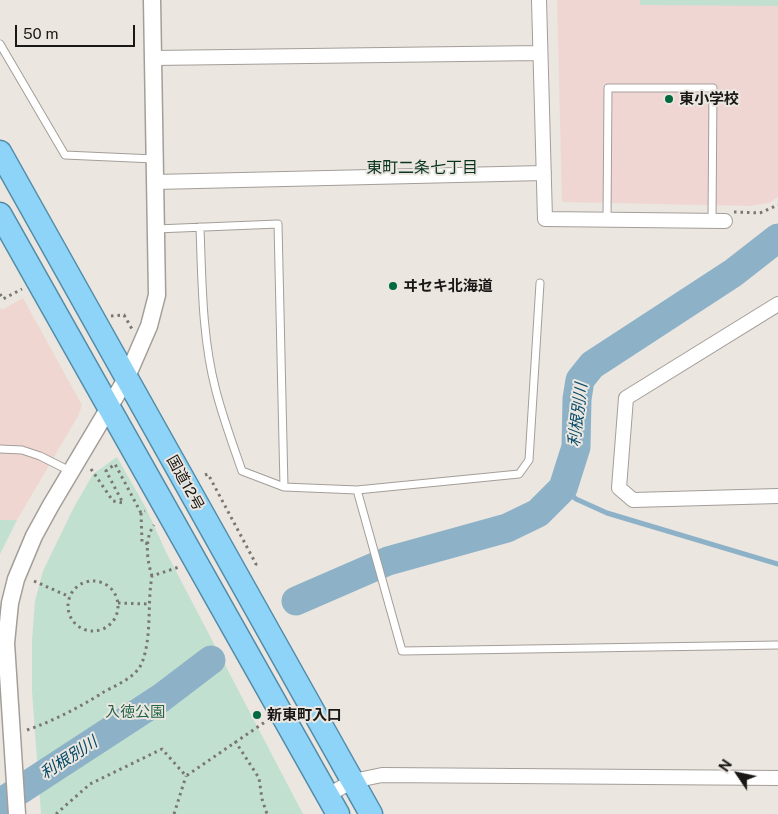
<!DOCTYPE html>
<html>
<head>
<meta charset="utf-8">
<style>
	body { margin:0 }
	#map { position:relative; width:778px; height:814px; overflow:hidden; background:#ebe6e0; font-family:"Public Sans",sans-serif }
	canvas { display:block }
	.north { position:absolute; left:713px; top:749px; width:50px; height:50px; -webkit-text-stroke:4px #ebe6e0; paint-order:stroke; rotate:304deg; font-size:14px; font-weight:700; line-height:20px; text-align:center; color:#1a1816 }
	.north::after { content:''; display:block; margin:auto; width:18px; height:22px; background:#1a1816; clip-path:polygon(50% 0,100% 100%,50% 72%,0 100%) }
	.scale { position:absolute; left:15px; top:25px; width:120px; height:22px; box-sizing:border-box; border:2px solid #1a1816; border-top:0; padding-left:6px; font-size:15px; line-height:18px; white-space:nowrap; color:#1a1816; -webkit-text-stroke:4px #ebe6e0; paint-order:stroke }
</style>
</head>
<body>
<div id="map">
<canvas width="778" height="814"></canvas>
<div class="north">N</div>
<div class="scale">50 m</div>
</div>
<script>
const g = document.querySelector('canvas').getContext('2d');
g.lineJoin = 'round';
function fill(path, color) { g.fillStyle = color; g.fill(path, 'evenodd'); }
function stroke(path, color, width, dash) { g.strokeStyle = color; g.lineWidth = width; g.lineCap = dash ? 'butt' : 'round'; g.setLineDash(dash || []); g.stroke(path); }
function drawText(font, color, halo, rows, align = 'center') {
  g.font = font + ' "Public Sans","Noto Sans JP",sans-serif'; g.lineWidth = 4; g.setLineDash([]); g.textBaseline = 'middle'; g.strokeStyle = halo; g.fillStyle = color; for (const [text, x, y, turn = 0] of rows) {
    g.save(); g.translate(x, y); g.rotate((+turn || 0) * Math.PI / 180); g.textAlign = isNaN(turn) ? turn : align; if (halo) g.strokeText(text, 0, 0); g.fillText(text, 0, 0); g.restore();
  }
}
const industrial = new Path2D(`
	M23,298L82,405L78,416L17,520H0V307L2,310Z`);
const education = new Path2D(`
	M557,0H778V197L769,203L750,206L562,202Z`);
const green = new Path2D(`
	M640,0H778V6L640,5Z
	M117,457L146,508L166,552L303,814H41L32,691V640L35,601L43,571L73,509L93,474Z
	M0,520H17L0,554Z`);
const stream = new Path2D(`
	M563,488L576,499L607,513L778,564`);
const river = new Path2D(`
	M296,601L388,561L507,528L538,513L563,488L576,447L577,399L580,380L592,365L733,273L778,238
	M0,803L161,698L211,660`);
const path = new Path2D(`
	M734,212L760,213L778,205
	M0,294L3,299L22,289
	M111,316L124,315L132,329
	M91,469L113,501L123,503L106,471L115,464L141,513L145,511
	M205,475L208,474L256,564L253,568
	M141,513L142,542L148,544
	M152,576C147,560 144,539 154,525
	M68 606a25 25 0 1 1 50 0a25 25 0 1 1-50 0Z
	M34,581L70,597
	M118,603L149,604
	M27,730C53,721 76,709 99,695C114,685 137,679 143,660C152,633 147,604 152,576L179,567
	M235,741L259,778L262,799L267,814
	M56,814L90,784L162,749L186,776L265,722
	M174,814L186,776`);
const service = new Path2D(`
	M0,44L65,155L154,159
	M607,220L608,88H713L712,221
	M200,227C202,282 202,338 216,391C223,418 233,445 242,471L284,487
	M156,229L278,224L284,487L357,490L402,651L778,645
	M0,449L22,450L40,456L70,471
	M357,490L519,474L529,460L540,283`);
const minor = new Path2D(`
	M539,0L545,219L725,221
	M153,58L540,53
	M155,182L544,173
	M778,304L626,398L619,488L633,500L778,496
	M328,795L353,781L382,775L778,778`);
const tertiary = new Path2D(`
	M17,814L6,643L10,603L16,579L34,536L51,505L126,379L149,326L157,295L152,0`);
const trunk = new Path2D(`
	M0,152L371,814
	M0,214L338,814`);
const markers = [
	[669,99,5,"#00693f"],
	[393,286,5,"#00693f"],
	[257,715,5,"#00693f"]
];
const poiNames = [
	["東小学校",679,99],
	["ヰセキ北海道",403,286],
	["新東町入口",267,715]
];
const streetNames = [
	["国道12号",185,483,61]
];
const parkNames = [
	["入徳公園",135,712]
];
const neighbourhoodNames = [
	["東町二条七丁目",422,168]
];
const waterNames = [
	["利根別川",578,415,-83],
	["利根別川",69,758,-33]
];
fill(industrial, '#f0d6d1');
fill(education, '#f0d6d3');
fill(green, '#c2e0d0');
stroke(stream, '#8db2c8', 5);
stroke(river, '#8db2c8', 29);
stroke(service, '#a49e99', 9);
stroke(minor, '#a49e99', 16);
stroke(tertiary, '#a49e99', 19);
stroke(trunk, '#538ca8', 25);
stroke(path, '#7a7773', 3, [2.5, 4]);
stroke(service, '#fff', 7);
stroke(minor, '#fff', 14);
stroke(tertiary, '#fff', 16);
stroke(trunk, '#8ed4f8', 22);
for (const [x, y, r, color] of markers) { const dot = new Path2D(); dot.arc(x, y, r, 0, 2 * Math.PI); g.fillStyle = color; g.fill(dot); stroke(dot, '#ebe6e0', 2); }
drawText('bold 15px', '#1a1816', '#ebe6e0', poiNames, 'left');
drawText('15px', '#1a1816', '#ebe6e0', streetNames);
drawText('15px', '#226549', '#ebe6e0', parkNames);
drawText('16px', '#08341f', '#ebe6e0', neighbourhoodNames);
drawText('italic 16px', '#024a69', '#ebe6e0', waterNames);
</script>
</body>
</html>
